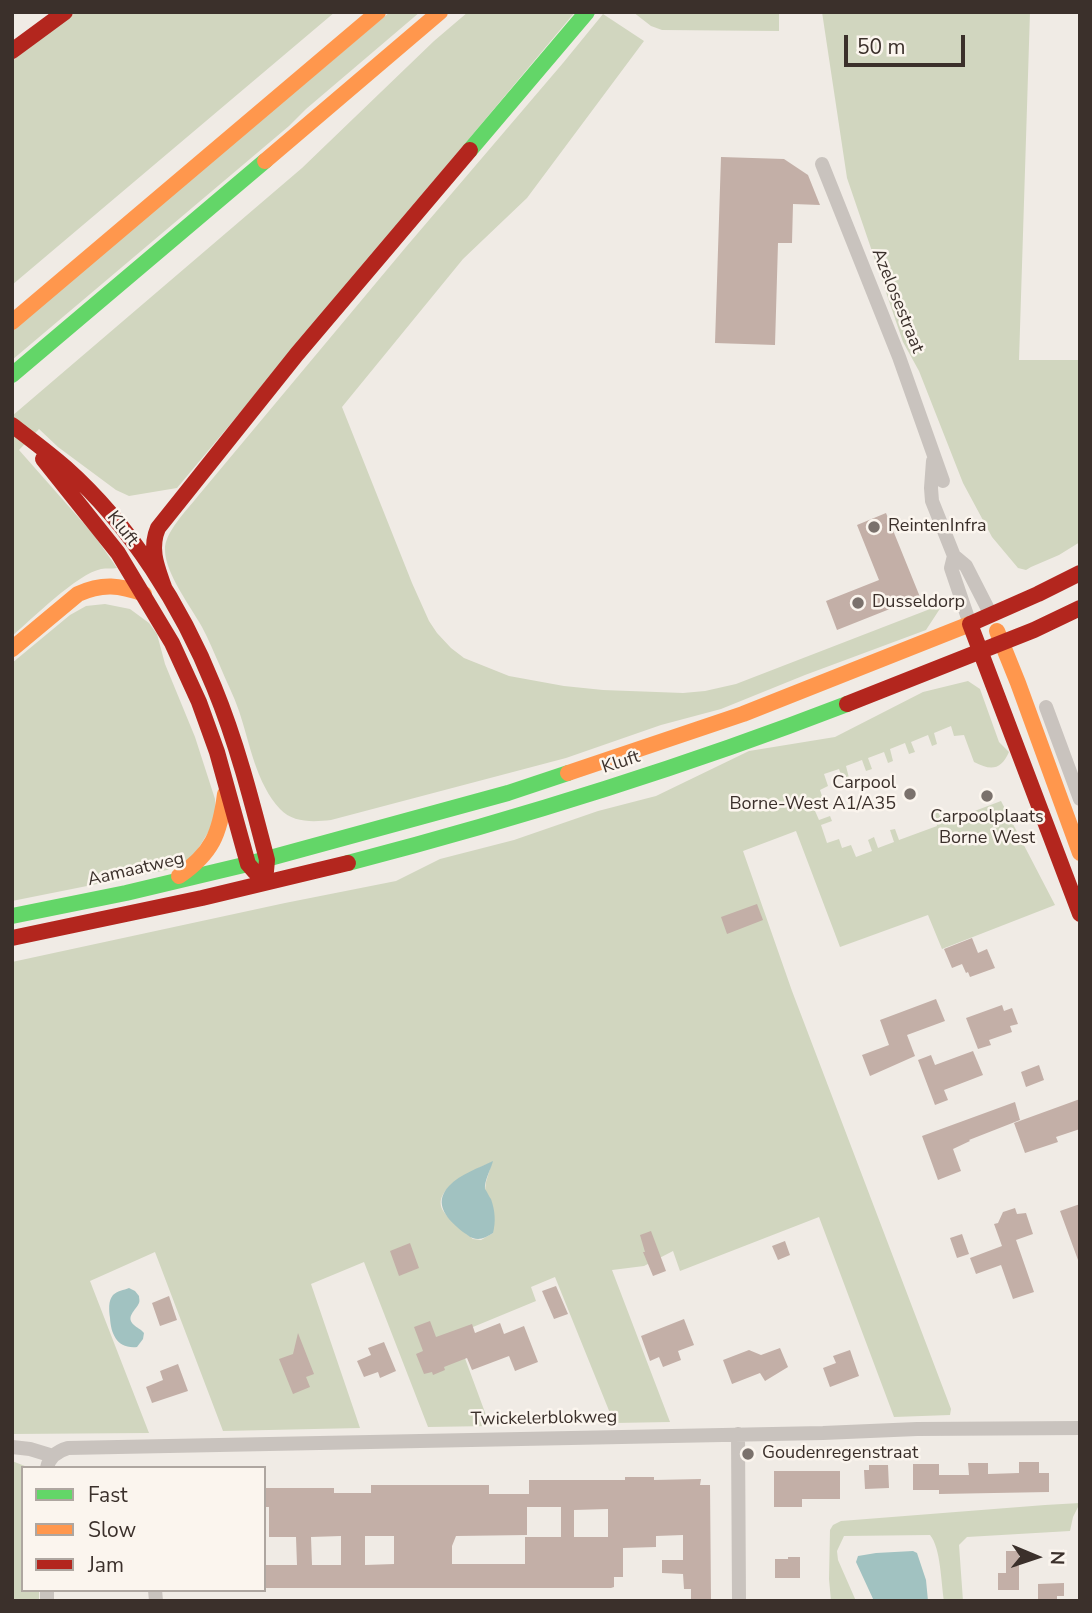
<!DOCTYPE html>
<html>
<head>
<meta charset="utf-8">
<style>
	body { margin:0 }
	#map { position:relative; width:1092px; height:1613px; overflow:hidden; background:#f0ebe5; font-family:"Nunito Sans",sans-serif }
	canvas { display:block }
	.frame { position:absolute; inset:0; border:14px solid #3b302b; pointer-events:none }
	.legend { position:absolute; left:21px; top:1466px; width:245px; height:126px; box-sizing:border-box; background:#fbf5ee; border:2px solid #aea6a0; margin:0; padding:9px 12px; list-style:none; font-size:21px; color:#3b302b }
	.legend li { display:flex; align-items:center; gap:14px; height:35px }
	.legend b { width:35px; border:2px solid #aea6a0 }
	.north { position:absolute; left:1001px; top:1522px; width:70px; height:70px; -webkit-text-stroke:5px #fbf5ee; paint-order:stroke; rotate:92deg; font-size:19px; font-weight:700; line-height:28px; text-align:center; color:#3b302b }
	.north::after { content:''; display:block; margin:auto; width:24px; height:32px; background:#3b302b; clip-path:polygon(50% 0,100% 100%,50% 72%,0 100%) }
	.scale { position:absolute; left:844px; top:35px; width:121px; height:32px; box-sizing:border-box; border:4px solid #3b302b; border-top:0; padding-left:9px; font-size:21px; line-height:24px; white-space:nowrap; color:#3b302b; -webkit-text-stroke:5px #fbf5ee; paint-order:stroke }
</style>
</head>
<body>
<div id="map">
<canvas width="1092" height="1613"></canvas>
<div class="frame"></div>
<ul class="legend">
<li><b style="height:9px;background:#63d668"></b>Fast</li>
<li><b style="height:9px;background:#ff974d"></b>Slow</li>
<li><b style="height:9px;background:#b3261e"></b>Jam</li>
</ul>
<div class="north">N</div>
<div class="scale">50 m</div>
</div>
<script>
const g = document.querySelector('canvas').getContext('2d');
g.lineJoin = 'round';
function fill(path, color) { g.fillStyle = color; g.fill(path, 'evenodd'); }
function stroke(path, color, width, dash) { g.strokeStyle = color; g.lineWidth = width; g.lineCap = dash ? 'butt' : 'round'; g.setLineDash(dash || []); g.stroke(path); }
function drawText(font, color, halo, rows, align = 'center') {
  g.font = font + ' "Nunito Sans",sans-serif'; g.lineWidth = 5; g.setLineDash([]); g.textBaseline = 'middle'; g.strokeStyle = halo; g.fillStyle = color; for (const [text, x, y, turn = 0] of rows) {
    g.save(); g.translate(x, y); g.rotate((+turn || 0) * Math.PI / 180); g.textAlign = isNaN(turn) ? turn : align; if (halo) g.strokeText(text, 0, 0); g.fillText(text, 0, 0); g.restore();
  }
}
const green = new Path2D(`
	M76,12H335L12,285V61Z
	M390,12H420L306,109L289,126L12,360V329Z
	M468,12H575L177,488L129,496L116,490L58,447L39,429L19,450L94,535L117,568C112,569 106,568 101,569C77,574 32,619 12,636V416L302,168L434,41Z
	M633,12H779V31L662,30L651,26Z
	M822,12H1030L1019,360H1080V542L1059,555L1031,567L1026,570L1018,568L992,537L963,483L919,371L903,342L847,178Z
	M603,14L644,41L527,198L463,259L342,407L412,583L429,621L437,633L451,648L464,658L509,676L564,686L603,690L683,693L705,691L736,684L943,604L926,630L805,675L721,709L661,725L566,758L331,820C313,822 293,823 280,809C256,783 250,744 239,711C234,696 226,681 220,666C214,653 209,640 202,627C191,607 165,573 165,550C164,533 187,510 198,496L406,247L563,63Z
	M105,604L130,609L149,623L157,634L165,664L195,737L215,799L216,820L191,860L167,870L12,901V663L70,615L86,606Z
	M968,681L980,689L999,742L1009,752C1001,770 991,771 974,762L964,735L954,736L951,726L934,733L937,744L932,746L928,735L911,742L915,752L909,754L905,743L890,749L893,761L888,763L884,752L868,758L872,769L866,771L862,760L846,766L849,778L843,780L839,769L824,774L828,786L820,790L823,799L812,804L819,820L830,816L832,821L821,825L827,843L839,839L842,848L851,845L856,857L872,851L868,840L874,837L878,848L894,842L890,830L895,829L899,840L937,826L934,814L938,812L943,823L1001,801L1055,905L942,949L928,915L840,947L796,831L743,851L792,991L951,1409L950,1415L894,1417L819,1217L680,1271L673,1251L644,1266L612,1270L670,1422L614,1423L555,1277L531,1287L536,1301L456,1334L490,1426L428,1427L364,1262L311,1284L360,1428L223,1431L155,1252L90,1281L149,1433L12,1434V962L285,903L396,881L440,859L514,840L598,811L656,796L749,751L835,737L923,692ZM492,1162L486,1182L485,1190L493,1233L481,1240L473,1239C465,1232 450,1221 444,1212C428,1189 477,1169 492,1162Z
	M12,1461L30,1468H23V1590H39V1601H12Z
	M1080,1503L1073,1517L1070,1531L967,1537L959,1545L963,1601H944C941,1583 941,1548 930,1535L844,1536L837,1551L838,1560L856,1601H831L829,1579L830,1530L833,1525L841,1521L1045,1505Z`);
const water = new Path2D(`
	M493,1161C491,1169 484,1181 485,1189C486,1190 490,1198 491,1199C495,1210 496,1222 493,1233C488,1236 483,1239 478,1239C471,1239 468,1235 463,1232C448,1220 432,1204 449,1186C460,1174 479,1168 493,1161Z
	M129,1288L135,1291L139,1296C139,1298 140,1301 139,1303C136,1310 125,1317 134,1325C137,1328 141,1329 144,1333L143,1339L137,1347C117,1349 111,1334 110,1318C109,1310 108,1301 113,1295C117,1291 124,1290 129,1288Z
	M913,1551L917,1553L926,1580L928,1601H874L856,1562L858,1556L876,1553Z`);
const building = new Path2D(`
	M721,157L784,159L808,175L820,205L793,204L792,243H778L775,345L715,343Z
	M886,513L920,597L837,630L826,601L879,580L857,525Z
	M757,904L763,920L727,934L721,917Z
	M972,938L978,953L987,949L995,968L970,977L968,972L966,973L962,964L952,968L944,949Z
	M936,999L945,1021L907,1035L915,1056L870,1076L862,1055L889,1045L880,1020Z
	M1002,1005L1004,1011L1012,1008L1018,1024L1010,1026L1012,1032L989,1040L991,1045L978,1049L966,1018Z
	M973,1051L983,1075L944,1090L948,1100L935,1105L918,1060L931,1055L935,1065Z
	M1039,1065L1044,1080L1026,1087L1021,1072Z
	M1080,1099V1129L1056,1137L1058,1142L1025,1153L1014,1123Z
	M1015,1102L1020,1120L969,1140L970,1141L953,1149L961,1171L938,1180L922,1136Z
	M1080,1204V1260H1078L1060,1211Z
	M1015,1208L1017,1214L1026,1213L1033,1234L1016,1240L1034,1292L1013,1299L1001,1265L976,1274L970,1258L1002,1246L994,1224L998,1223L1003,1212Z
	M651,1231L666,1271L653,1276L643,1252H645L640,1235Z
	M962,1234L969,1254L957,1258L950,1238Z
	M785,1241L790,1255L778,1260L772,1246Z
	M410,1243L419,1268L399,1276L390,1251Z
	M556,1286L568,1314L554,1319L542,1291Z
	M169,1296L177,1320L160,1326L152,1303Z
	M684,1319L694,1345L678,1351L681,1360L663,1367L659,1357L650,1361L641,1336Z
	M430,1321L436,1337L472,1324L475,1333L500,1323L504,1334L524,1326L538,1362L515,1371L509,1356L472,1370L467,1358L444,1367L445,1370L433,1375L432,1372L424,1374L416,1354L423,1351L414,1327Z
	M298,1333L314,1374L306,1377L310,1387L293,1394L279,1359L293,1354Z
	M384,1342L396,1371L380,1378L378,1372L364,1377L357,1361L371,1355L368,1348Z
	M780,1348L788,1367L765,1381L760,1373L732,1384L723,1360L749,1350L761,1355Z
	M850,1350L859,1376L830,1387L823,1368L836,1363L833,1356Z
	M178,1364L188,1391L152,1403L146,1387L163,1380L160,1371Z
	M1019,1462H1039V1473H1049V1492L939,1494V1490H913V1464H939V1475H969L968,1463H988V1474L1019,1473Z
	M869,1465H888L889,1488L865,1489L864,1470H869Z
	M774,1471H840V1499H802V1507H774Z
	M625,1477H654V1480L701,1479L700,1485H710L711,1601H691V1589H684L683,1574L662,1573V1560H683V1535L656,1536V1547L623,1548V1577H614V1587L611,1588H266V1565H297L296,1537H269V1507H264V1488H334V1493H371V1485H489V1494H529V1480H625ZM527,1507H561V1537H525V1564H452V1546L456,1536L527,1535ZM608,1509V1537H574V1510ZM341,1536V1565H312L311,1537ZM365,1536H394V1564L365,1565Z
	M1006,1551H1019V1590H998V1573H1006Z
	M788,1557H800V1578H775V1559H788Z
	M1064,1583V1596H1057V1601H1038V1584Z`);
const street = new Path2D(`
	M822,164L899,357L943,481
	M933,461L931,488L932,501L954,556L966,566L991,615
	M954,556L951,568L970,624
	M1046,707L1080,799
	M738,1434L739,1601
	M12,1447L30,1449L53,1456
	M47,1468C49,1457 58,1451 68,1448L823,1433L917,1429L1080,1428
	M47,1590V1601
	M155,1590L156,1601`);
const fast = new Path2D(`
	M470,150L587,12
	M12,375L265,161
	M348,863C517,819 684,767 847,704
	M12,916L126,893L248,864L508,793L568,773`);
const slow = new Path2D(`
	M265,161L440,12
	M12,322L378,12
	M997,631L1018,683L1080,853
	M12,649L78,594C102,583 120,585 144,594
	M568,773L743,714L970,624
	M179,876C212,853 220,834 225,794`);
const jam = new Path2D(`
	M12,51L65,12
	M12,425C30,439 49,453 66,468C131,526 182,607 214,687C237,743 252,802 267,860L266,871
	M43,459L118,553L172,643L199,702L217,752L248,864L255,872
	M164,587C157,567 149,549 158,528L297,354L470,150
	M970,624L1080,914
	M970,624L1038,594L1080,573
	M847,704L1034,630L1080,608
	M12,938L202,898L348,863`);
const markers = [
	[874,527,7,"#7a716c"],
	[858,603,7,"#7a716c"],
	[910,794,7,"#7a716c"],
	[987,796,7,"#7a716c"],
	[748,1454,7,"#7a716c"]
];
const streetNames = [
	["Azelosestraat",897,301,68],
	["Kluft",122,529,52],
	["Kluft",621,763,-18],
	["Aamaatweg",136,870,-13],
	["Twickelerblokweg",544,1419,-1]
];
const poiNames = [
	["ReintenInfra",888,527],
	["Dusseldorp",872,603],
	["Carpool",896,784,"right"],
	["Borne-West A1/A35",896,805,"right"],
	["Carpoolplaats",987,818,"center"],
	["Borne West",987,839,"center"],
	["Goudenregenstraat",762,1454]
];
fill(green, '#d1d6bf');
fill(water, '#a1c2c1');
fill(building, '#c3afa7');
stroke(street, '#c9c3be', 14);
stroke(fast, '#63d668', 16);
stroke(slow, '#ff974d', 16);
stroke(jam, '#b3261e', 16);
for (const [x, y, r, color] of markers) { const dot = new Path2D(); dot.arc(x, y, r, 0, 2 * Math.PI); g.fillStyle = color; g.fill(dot); stroke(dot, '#fbf5ee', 2.5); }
drawText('18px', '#3b302b', '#fbf5ee', streetNames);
drawText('18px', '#3b302b', '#fbf5ee', poiNames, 'left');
</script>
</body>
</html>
